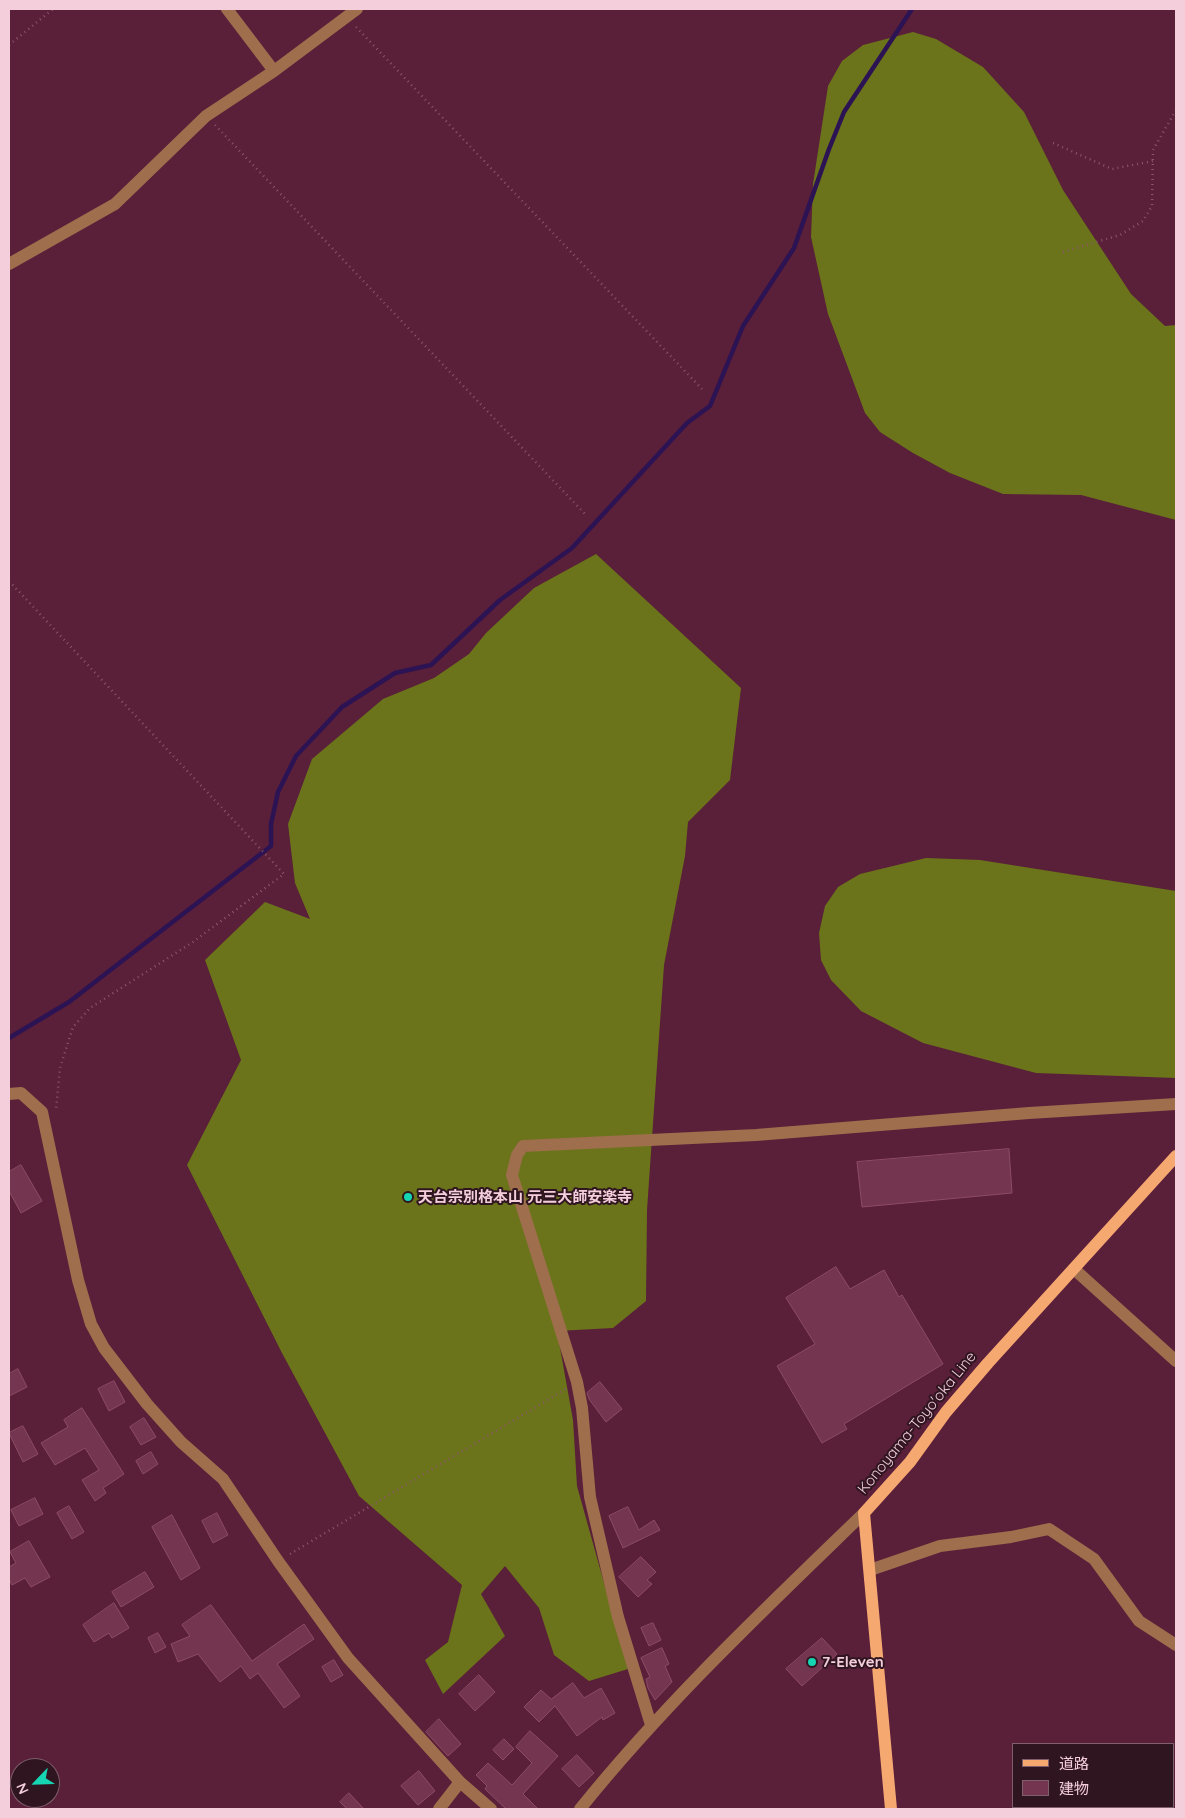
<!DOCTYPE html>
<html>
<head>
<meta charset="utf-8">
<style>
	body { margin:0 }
	#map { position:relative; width:1185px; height:1818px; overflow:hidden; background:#5a1f39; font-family:Quicksand,"Noto Sans JP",sans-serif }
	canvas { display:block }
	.frame { position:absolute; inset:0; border:10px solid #f4cedb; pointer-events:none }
	.legend { position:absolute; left:1012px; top:1743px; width:162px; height:65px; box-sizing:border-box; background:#2f1520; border:1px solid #7e5f6b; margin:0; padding:6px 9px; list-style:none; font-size:15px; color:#f4cedb }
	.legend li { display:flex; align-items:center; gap:10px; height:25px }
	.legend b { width:25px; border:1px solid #7e5f6b }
	.north { position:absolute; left:10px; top:1758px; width:50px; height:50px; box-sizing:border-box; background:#2f1520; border:1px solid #7e5f6b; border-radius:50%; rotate:246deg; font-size:14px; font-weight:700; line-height:20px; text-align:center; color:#f4cedb }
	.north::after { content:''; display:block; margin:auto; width:18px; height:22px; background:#15d5b3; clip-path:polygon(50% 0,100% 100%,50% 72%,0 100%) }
</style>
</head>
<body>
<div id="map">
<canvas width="1185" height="1818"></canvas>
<div class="frame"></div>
<ul class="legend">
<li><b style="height:6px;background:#f6a871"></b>道路</li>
<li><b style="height:14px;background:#73354f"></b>建物</li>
</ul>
<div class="north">N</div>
</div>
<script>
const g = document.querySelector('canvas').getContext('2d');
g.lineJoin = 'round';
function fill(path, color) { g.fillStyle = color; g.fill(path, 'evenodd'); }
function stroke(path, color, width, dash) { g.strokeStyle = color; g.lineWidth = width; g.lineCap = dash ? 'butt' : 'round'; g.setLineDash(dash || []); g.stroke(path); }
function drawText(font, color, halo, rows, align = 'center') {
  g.font = font + ' Quicksand,"Noto Sans JP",sans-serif'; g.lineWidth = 4; g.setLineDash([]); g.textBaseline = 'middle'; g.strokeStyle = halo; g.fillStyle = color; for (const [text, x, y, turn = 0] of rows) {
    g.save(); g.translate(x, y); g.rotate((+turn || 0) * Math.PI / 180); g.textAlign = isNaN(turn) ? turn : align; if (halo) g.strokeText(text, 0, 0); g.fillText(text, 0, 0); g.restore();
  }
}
const forest = new Path2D(`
	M913,32L936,39L983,67L1024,112L1063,190L1131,294L1165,326L1176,325V520L1081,495L1003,494L950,473L913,453L880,432L865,413L828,314L811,237L813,184L828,86L842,61L863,45Z
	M596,554L741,688L730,780L688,822L685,856L664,965L647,1210L646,1301L613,1328L557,1331L573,1420L577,1486L628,1669L589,1681L554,1655L539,1608L505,1566L481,1594L505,1636L443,1694L425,1660L448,1642L462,1585L359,1496L282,1353L187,1165L241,1060L205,960L265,902L310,919L295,883L288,824L312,759L383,699L434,678L469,654L486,633L534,588Z
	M926,858L980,860L1176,891V1078L1036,1073L923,1043L861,1011L831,980L821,960L819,933L825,906L838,887L860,874Z`);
const stream = new Path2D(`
	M9,1038L69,1002L271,846V824L278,792L296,756L342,707L395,673L431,665L500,600L572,548L687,423L710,406L743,326L794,248L829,149L844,112L912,9`);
const building = new Path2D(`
	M1009,1149L1012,1193L862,1207L857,1162Z
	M21,1165L42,1201L21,1213L9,1191V1172Z
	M836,1267L850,1289L884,1270L899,1297L902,1295L943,1364L844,1424L847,1429L822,1443L777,1366L815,1344L786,1298Z
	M18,1369L27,1387L9,1396V1374Z
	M114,1381L125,1402L109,1411L98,1389Z
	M600,1382L622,1409L606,1422L589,1399L587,1393Z
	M82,1408L124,1474L103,1488L106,1493L95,1501L82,1480L99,1470L85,1448L55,1465L41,1443L68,1427L64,1420Z
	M144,1418L156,1437L141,1445L130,1427Z
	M23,1426L38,1454L23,1462L9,1433Z
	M151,1452L158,1464L143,1474L136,1461Z
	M35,1498L43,1514L19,1526L11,1510Z
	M69,1506L84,1532L72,1539L57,1513Z
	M628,1507L639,1530L654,1520L660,1530L623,1548L609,1516Z
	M217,1513L228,1535L213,1543L202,1521Z
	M172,1515L200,1568L181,1580L152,1527Z
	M29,1541L50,1577L31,1587L25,1578L12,1585L9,1579V1567L16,1563L10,1552Z
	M641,1557L656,1572L647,1580L652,1584L638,1597L619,1577Z
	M145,1572L154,1587L121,1607L112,1592Z
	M114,1603L129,1628L112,1638L109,1633L94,1642L83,1625Z
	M211,1605L252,1661L304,1624L314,1639L277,1664L300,1696L284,1708L258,1673L250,1679L241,1666L220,1682L198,1654L178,1662L171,1644L190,1636L182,1625Z
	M653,1623L661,1640L649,1646L641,1628Z
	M158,1633L166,1647L155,1653L148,1638Z
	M822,1638L837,1654L802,1686L786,1669Z
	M662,1648L669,1664L665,1666L672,1682L655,1700L648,1688L646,1679L650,1677L641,1658Z
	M334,1660L343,1675L331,1682L322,1667Z
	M479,1675L495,1692L475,1711L459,1694Z
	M573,1683L584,1698L601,1688L615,1713L603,1720L602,1717L577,1736L555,1706L539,1722L524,1707L541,1690L551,1699Z
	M439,1719L461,1744L448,1756L426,1732Z
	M530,1731L558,1756L523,1794L538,1809H506L485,1789L487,1786L476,1775L488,1763L512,1785L532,1763L516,1747Z
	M504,1739L514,1749L503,1760L493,1750Z
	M577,1755L594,1773L579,1787L562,1769Z
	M419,1771L435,1791L418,1805L401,1786Z
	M349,1793L364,1809H347L340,1802Z`);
const path = new Path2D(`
	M356,27L702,389
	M9,45L53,9
	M215,125L586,515
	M1053,143L1112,169L1153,161
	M1063,252L1120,235L1143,221L1152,206L1153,150L1176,110
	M9,581L284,874L193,942L90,1008L73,1027L60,1068L56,1110
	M290,1554L566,1389`);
const minor = new Path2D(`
	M227,9L274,71
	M9,264L115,204L206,116L274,71L357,9
	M9,1094L21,1093L42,1112L78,1280L91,1324L104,1348L147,1404L181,1442L223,1479L278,1561L348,1658L460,1782L491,1809
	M1074,1269L1176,1361
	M870,1570L940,1546L1011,1537L1049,1529L1094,1559L1139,1621L1176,1645
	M651,1725L618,1617L590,1497L582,1408L577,1382L512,1175L517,1155L523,1146L756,1135L1029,1113L1176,1104
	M439,1809L460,1782
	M580,1809C666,1702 766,1608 864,1513`);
const major = new Path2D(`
	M891,1809L864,1513L910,1462L946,1412L988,1363L1176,1156`);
const markers = [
	[408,1197,5,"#15d5b3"],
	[812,1662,5,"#15d5b3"]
];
const poiNames = [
	["天台宗別格本山 元三大師安楽寺",418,1197],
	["7-Eleven",822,1662]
];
const streetNames = [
	["Konoyama-Toyo'oka Line",917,1423,-51]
];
fill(forest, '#6b741a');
stroke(stream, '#2c1354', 4.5);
fill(building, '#73354f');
stroke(building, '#8d4c66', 1);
stroke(path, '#8b566c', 2.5, [1, 4]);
stroke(minor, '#9e6e4d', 12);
stroke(major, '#f6a871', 12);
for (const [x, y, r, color] of markers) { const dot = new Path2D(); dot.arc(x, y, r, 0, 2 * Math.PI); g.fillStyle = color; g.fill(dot); stroke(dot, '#2f1520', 2); }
drawText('bold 15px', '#f4cedb', '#2f1520', poiNames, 'left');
drawText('15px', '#f4cedb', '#2f1520', streetNames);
</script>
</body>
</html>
